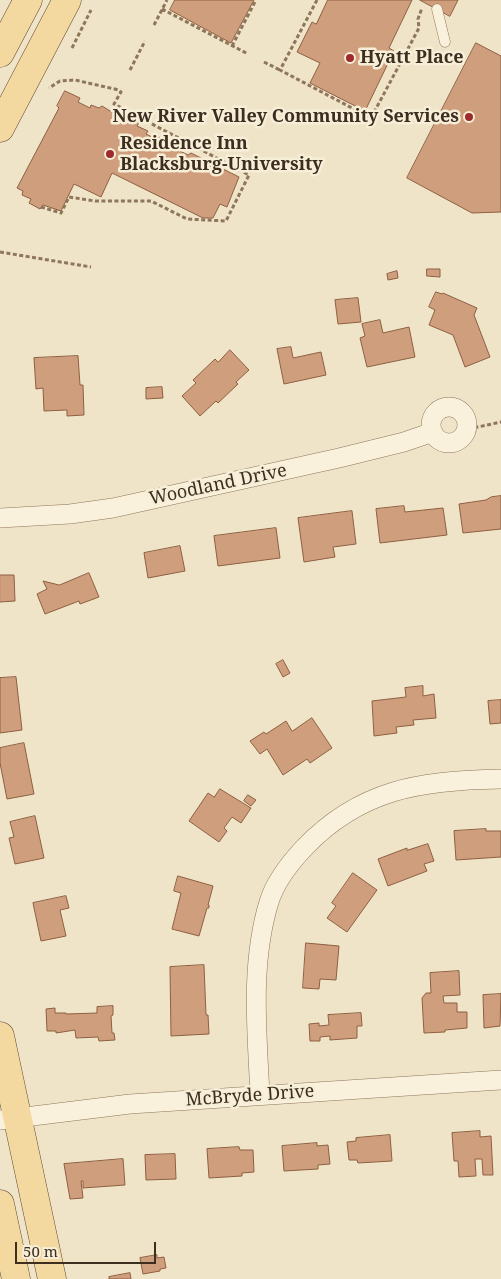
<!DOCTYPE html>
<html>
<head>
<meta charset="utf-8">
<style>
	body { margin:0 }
	#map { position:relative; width:501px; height:1279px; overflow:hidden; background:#f0e4c8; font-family:"Noto Serif",serif }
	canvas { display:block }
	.scale { position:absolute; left:15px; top:1242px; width:141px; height:22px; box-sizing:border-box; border:2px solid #3d2e20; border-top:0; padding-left:6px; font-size:15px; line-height:18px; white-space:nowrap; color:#3d2e20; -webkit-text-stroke:4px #f7eed8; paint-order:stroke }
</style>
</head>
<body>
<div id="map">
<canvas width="501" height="1279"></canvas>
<div class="scale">50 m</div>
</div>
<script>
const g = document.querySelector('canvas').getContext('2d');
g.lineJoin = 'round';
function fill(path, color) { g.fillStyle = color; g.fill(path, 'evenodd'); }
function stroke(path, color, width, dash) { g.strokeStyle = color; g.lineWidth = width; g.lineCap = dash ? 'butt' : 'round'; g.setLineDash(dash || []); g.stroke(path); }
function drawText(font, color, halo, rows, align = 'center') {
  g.font = font + ' "Noto Serif",serif'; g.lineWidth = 5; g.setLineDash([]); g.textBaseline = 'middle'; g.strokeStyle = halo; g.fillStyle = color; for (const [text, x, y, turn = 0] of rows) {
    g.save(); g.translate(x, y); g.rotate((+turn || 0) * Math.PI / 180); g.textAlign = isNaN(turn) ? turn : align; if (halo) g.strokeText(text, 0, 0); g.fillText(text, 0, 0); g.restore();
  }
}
const building = new Path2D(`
	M175,0H254L231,43L170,10Z
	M328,0H412L389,48L394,51L365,111L310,83L320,63L297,52L312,22L316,24Z
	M420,0H458L450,16Z
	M476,43L501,56V212L472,213L407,178Z
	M65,91L80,98L78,102L90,108L91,105L99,108L102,106L120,117L122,111L140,121L137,126L148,131L146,134L156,139L159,137L179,147L178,150L188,155L191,153L239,177L227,207L220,204L213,218H203L112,173L101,197L74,184L61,211L43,205L40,209L29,203L31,199L22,195L23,191L17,188L59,108L57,106Z
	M427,269H440V277L427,276Z
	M397,271L398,278L388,280L387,274Z
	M436,292L442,294L443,293L477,308L474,315L490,357L465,367L453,335L429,325L435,310L429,307Z
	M358,298L361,322L338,324L335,300Z
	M380,320L383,333L409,327L415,357L367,367L360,338L365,336L362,324Z
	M291,347L293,358L321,352L326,375L284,384L277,349Z
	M230,350L249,370L236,382L238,384L218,403L216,401L200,416L182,396L196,383L193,380L215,359L218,362Z
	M78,356L80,385H83L84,415L67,416V410L44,411L43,388L36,389L34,358Z
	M162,387L163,398L146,399V388Z
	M501,496V529L463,533L459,504L486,500L491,497Z
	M404,506L405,512L443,508L447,535L380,543L376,509Z
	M352,511L356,544L333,547L335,557L304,562L298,518Z
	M276,528L280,558L218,566L214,536Z
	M180,546L185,571L148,578L144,553Z
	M89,573L99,597L80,604L79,601L45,614L37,594L47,589L43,581L59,585Z
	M0,575H14L15,601L0,602Z
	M283,660L290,673L283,677L276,664Z
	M16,677L22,730L0,733V678Z
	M423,686V696L434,694L436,718L413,720L414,725L396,727L397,733L374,736L372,701L406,697L405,688Z
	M501,700V723L490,724L488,701Z
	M312,718L332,748L310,763L307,759L283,775L267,749L260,754L250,741L264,732L266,734L286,721L292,731Z
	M24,743L34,794L7,799L0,763V748Z
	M220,789L251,808L241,823L232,817L224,828L227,831L219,842L189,821L208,793L214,797Z
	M248,795L256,800L251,806L244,801Z
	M35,816L44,858L15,864L9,838L14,837L10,822Z
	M486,829V831H501V857L456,860L454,831Z
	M428,844L434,861L424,864L427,871L388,886L378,859L407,848V850Z
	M353,873L377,890L347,932L327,918L336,906L332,903Z
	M178,876L213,886L208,905H209V908H207L199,936L172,929L181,893L174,891Z
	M66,896L69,908L60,910L66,936L41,941L33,903Z
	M306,943L339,946L336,980L320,979L319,989L303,988Z
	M204,965L206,1015H208L209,1034L171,1036L170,967Z
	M459,971L460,995L443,996L444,1003H457V1012H467V1028L445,1030V1032L424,1033L422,998L426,993H431L430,973Z
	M501,994L500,1026L484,1028L483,995Z
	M113,1006V1015L111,1016L112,1033H114L115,1040L99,1041L98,1037L76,1038L75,1030L56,1033V1031H47L46,1009L55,1008V1013H66V1014L97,1013V1007Z
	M361,1013L362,1026H357V1038L330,1040V1036L320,1037V1041H310L309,1024L319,1023V1026L329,1025L328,1015Z
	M480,1131V1137L491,1136L493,1175H483L482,1159H475L476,1176L459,1177L458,1161H454L452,1133Z
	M390,1135L392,1161L358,1163L357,1160H349L347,1142L356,1141V1138Z
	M317,1143V1146L328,1145L330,1164L318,1165V1169L284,1171L282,1146Z
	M239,1147L240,1150H253L254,1172L242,1173V1176L209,1178L207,1149Z
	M175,1154L176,1179L146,1180L145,1155Z
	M123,1159L125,1185L83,1188V1181H81L83,1198L70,1199L64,1164Z
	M157,1255V1258L164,1257L166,1268L160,1269V1271L143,1274L140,1258Z
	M130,1273L131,1279H109V1277Z`);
const path = new Path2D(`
	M317,0L280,70L371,118L419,28L418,19L422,8
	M162,9L248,54
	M154,25L167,0
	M232,46L256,0
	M72,48L91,10
	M264,62L280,70
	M130,70L145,41
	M41,207L61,213L69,197L95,201H151L187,219L226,221L249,175L114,104L121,92L119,90L75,80L60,81L49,88
	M0,252L91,267
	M468,425L478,427L501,422`);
const lane = new Path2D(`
	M437,9L445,42`);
const street = new Path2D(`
	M431 425a18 18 0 1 1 36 0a18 18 0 1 1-36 0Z
	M0,518L70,514L113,508L339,458L404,442L433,432
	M260,1095C257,1032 250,964 269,902C275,882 289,864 304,848C360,789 422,780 501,779
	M0,1120L130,1104L501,1080`);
const primary = new Path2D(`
	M0,53L28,0
	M0,128L67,0
	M0,1036L52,1279
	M0,1204L16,1279`);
const markers = [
	[350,58,5,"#9e2a2b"],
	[469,117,5,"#9e2a2b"],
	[110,154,5,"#9e2a2b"]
];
const poiNames = [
	["Hyatt Place",360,58],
	["New River Valley Community Services",459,117,"right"],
	["Residence Inn",120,144],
	["Blacksburg-University",120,165]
];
const streetNames = [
	["Woodland Drive",218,485,-12],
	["McBryde Drive",250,1096,-4]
];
fill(building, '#cf9f7d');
stroke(building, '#8d5f41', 1);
stroke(lane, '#8d765c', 11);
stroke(street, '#8d765c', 20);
stroke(primary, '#5b4430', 29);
stroke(path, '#8d765c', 3, [4, 2.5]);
stroke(lane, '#faf1dc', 10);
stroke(street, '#faf1dc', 19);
stroke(primary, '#f3d9a0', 28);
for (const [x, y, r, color] of markers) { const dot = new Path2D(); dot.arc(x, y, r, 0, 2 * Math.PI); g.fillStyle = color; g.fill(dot); stroke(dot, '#f7eed8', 2); }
drawText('bold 18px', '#3d2e20', '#f7eed8', poiNames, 'left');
drawText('18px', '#3d2e20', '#f7eed8', streetNames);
</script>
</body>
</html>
